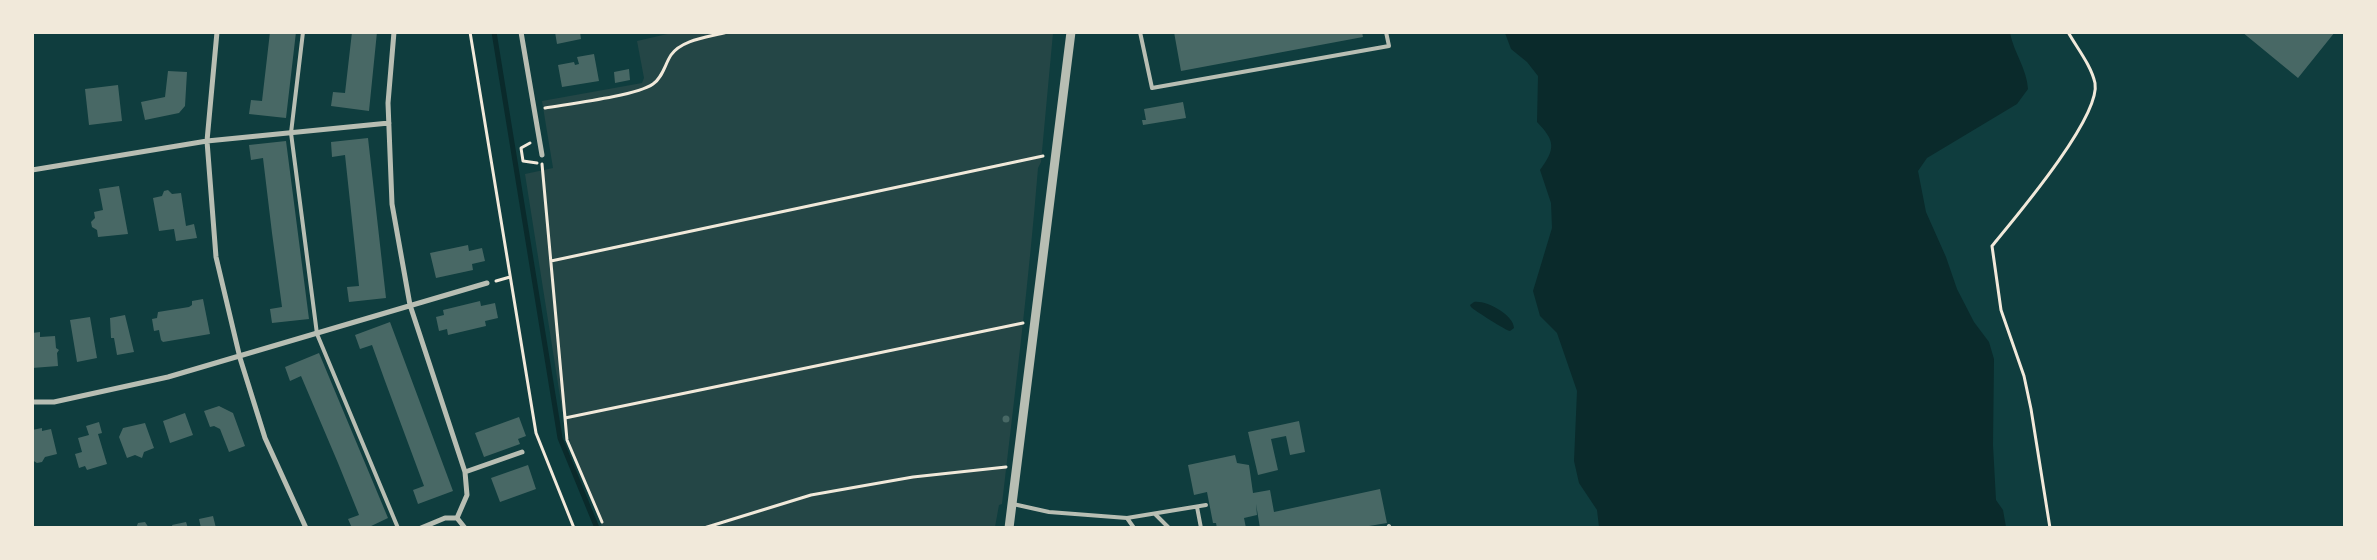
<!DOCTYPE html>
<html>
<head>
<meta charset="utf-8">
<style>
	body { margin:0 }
	#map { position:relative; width:2377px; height:560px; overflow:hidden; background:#0f3d3e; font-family:"Archivo Narrow",sans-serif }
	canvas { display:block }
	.frame { position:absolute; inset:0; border:34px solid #f1e9da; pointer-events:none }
</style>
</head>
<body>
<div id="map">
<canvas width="2377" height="560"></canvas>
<div class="frame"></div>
</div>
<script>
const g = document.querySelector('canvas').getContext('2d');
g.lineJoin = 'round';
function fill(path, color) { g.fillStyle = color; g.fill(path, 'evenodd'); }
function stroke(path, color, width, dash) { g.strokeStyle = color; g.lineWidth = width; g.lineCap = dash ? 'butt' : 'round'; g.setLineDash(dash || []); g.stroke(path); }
const green = new Path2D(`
	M676,32L1053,33L1041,162L1038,168C1029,280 1015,392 1002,504L999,505L995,527H602L571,446L562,409L525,174L553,168L542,101L642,83L644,78L637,41Z`);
const water = new Path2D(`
	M1505,33H2010C2014,53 2027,69 2028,89L2017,104L1927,158L1918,171L1926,212L1946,257L1957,289L1974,322L1989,342L1994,359L1993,445L1996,500L2003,510L2006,527H1599L1597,510L1579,483L1574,461L1577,391L1557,333L1540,316L1533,291L1552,228L1551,203L1540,170C1556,148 1555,141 1537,122L1538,76L1527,62L1511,49Z
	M1474,302C1486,300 1514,315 1514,328L1510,331C1507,331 1475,311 1471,307L1470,305Z`);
const stream = new Path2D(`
	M494,32L560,438L597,528`);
const building = new Path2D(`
	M270,32H296L286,118L249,114L251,100L262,101Z
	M352,32H377L369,111L331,106L333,92L345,93Z
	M555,32H580L581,39L557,44Z
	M1174,32H1362L1363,37L1181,71Z
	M2242,32H2335L2298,78Z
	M594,54L599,81L562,87L558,65L574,62L575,65L579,64L577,57Z
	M629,69L630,80L615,83L614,72Z
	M168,71L187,72L185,106L179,113L145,120L141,102L165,97Z
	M118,85L122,121L89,125L85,89Z
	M1183,102L1186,118L1143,125L1142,120H1146L1144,109Z
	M368,138L386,298L349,302L347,287L359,286L357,267L345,155L332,157L331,142Z
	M286,141L309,319L272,323L270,309L282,307L272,233L263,158L251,160L249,145Z
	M119,186L128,234L98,237L97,230L92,227L91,222L95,218L94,212L103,210L99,189Z
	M168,190L172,194L181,193L186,226L194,224L197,238L176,241L174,229L159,231L153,198L162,196L164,191Z
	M468,245L469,251L482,248L485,261L472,264L473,270L436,278L430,253Z
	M203,299L210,334L163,342L161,340L159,330L154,331L152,319L157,318L158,312L189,307L192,305V301Z
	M480,301L481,306L495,303L498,318L485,321L486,326L448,335L447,329L439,331L436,317L444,315L443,310Z
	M125,315L134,352L117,355L114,338H111L110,318Z
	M90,317L97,358L77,362L70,320Z
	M390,322L453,491L418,504L413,490L424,486L385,381L372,345L360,349L355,335Z
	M40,332V337L55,336L56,348L59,350L57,353L58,366L32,368V333Z
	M319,353L388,518L367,528H352L348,519L359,515L338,463L301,376L290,381L285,367Z
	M219,406L233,413L245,446L229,452L220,429L214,426L210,427L204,411Z
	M185,413L193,435L170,443L163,421Z
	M1002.5 419a3.5 3.5 0 1 1 7 0a3.5 3.5 0 1 1-7 0Z
	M519,417L526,436L518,439L520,444L484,457L475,433Z
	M1299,421L1305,452L1290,455L1286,436L1271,439L1278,470L1258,475L1248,432Z
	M99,422L102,433L98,434L107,464L87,470L85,466L79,468L75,454L82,452L78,438L89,435L86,426Z
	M145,423L154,448L144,452L142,458L135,455L127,458L119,437L123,428Z
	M42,428V431L51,429L57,454L45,457L42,462L37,463L32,460V430Z
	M1235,455L1237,463L1249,465L1253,493L1270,490L1274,512L1380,489L1387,523L1357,528H1260L1256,504L1257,515L1244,518L1246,528H1217L1216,523H1213L1207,492L1194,495L1188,465Z
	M528,465L536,489L500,502L491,478Z
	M213,516L216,528H201L199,519Z
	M145,522L149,528H136L138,523Z
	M186,522L188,528H173L172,525Z`);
const path = new Path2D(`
	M470,32L536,433L574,528
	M545,108C568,104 636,96 653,84C663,77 665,64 671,55C682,39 710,37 727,32
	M530,143L521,148L523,161L537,163
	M542,164L567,440L602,522
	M551,261L1043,156
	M496,281L510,277
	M565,418L1023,323
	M704,528L811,495L913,477L1006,467
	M2050,528L2031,409L2024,376L2001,310L1992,246C2015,218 2101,117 2095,83C2091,65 2077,48 2068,32`);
const service = new Path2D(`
	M303,32L291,133L317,334L398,528
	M1140,32L1152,88L1389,46L1386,32
	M1013,504L1049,512L1127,518L1206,505
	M1197,507L1201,528
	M1155,514L1169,528
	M1127,518L1134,528
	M1388,528L1389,526`);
const minor = new Path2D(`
	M217,32L207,141L216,257L240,358L265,438L306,528
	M394,32L388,103L392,204L410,305L465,472L467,495L457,518
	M521,32L542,155
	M32,170L207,141L389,123
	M32,402H54L168,377L487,283
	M465,472L522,452
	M457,518L465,528
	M421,528L445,518H457`);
const tertiary = new Path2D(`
	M1009,528L1071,32`);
fill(green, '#244646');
fill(water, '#0a2a2b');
stroke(stream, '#0a2a2b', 5);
fill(building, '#486865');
stroke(path, '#f1e9da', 3);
stroke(service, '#b8beb3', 4);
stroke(minor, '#b8beb3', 5);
stroke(tertiary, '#b8beb3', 9);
</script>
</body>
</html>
